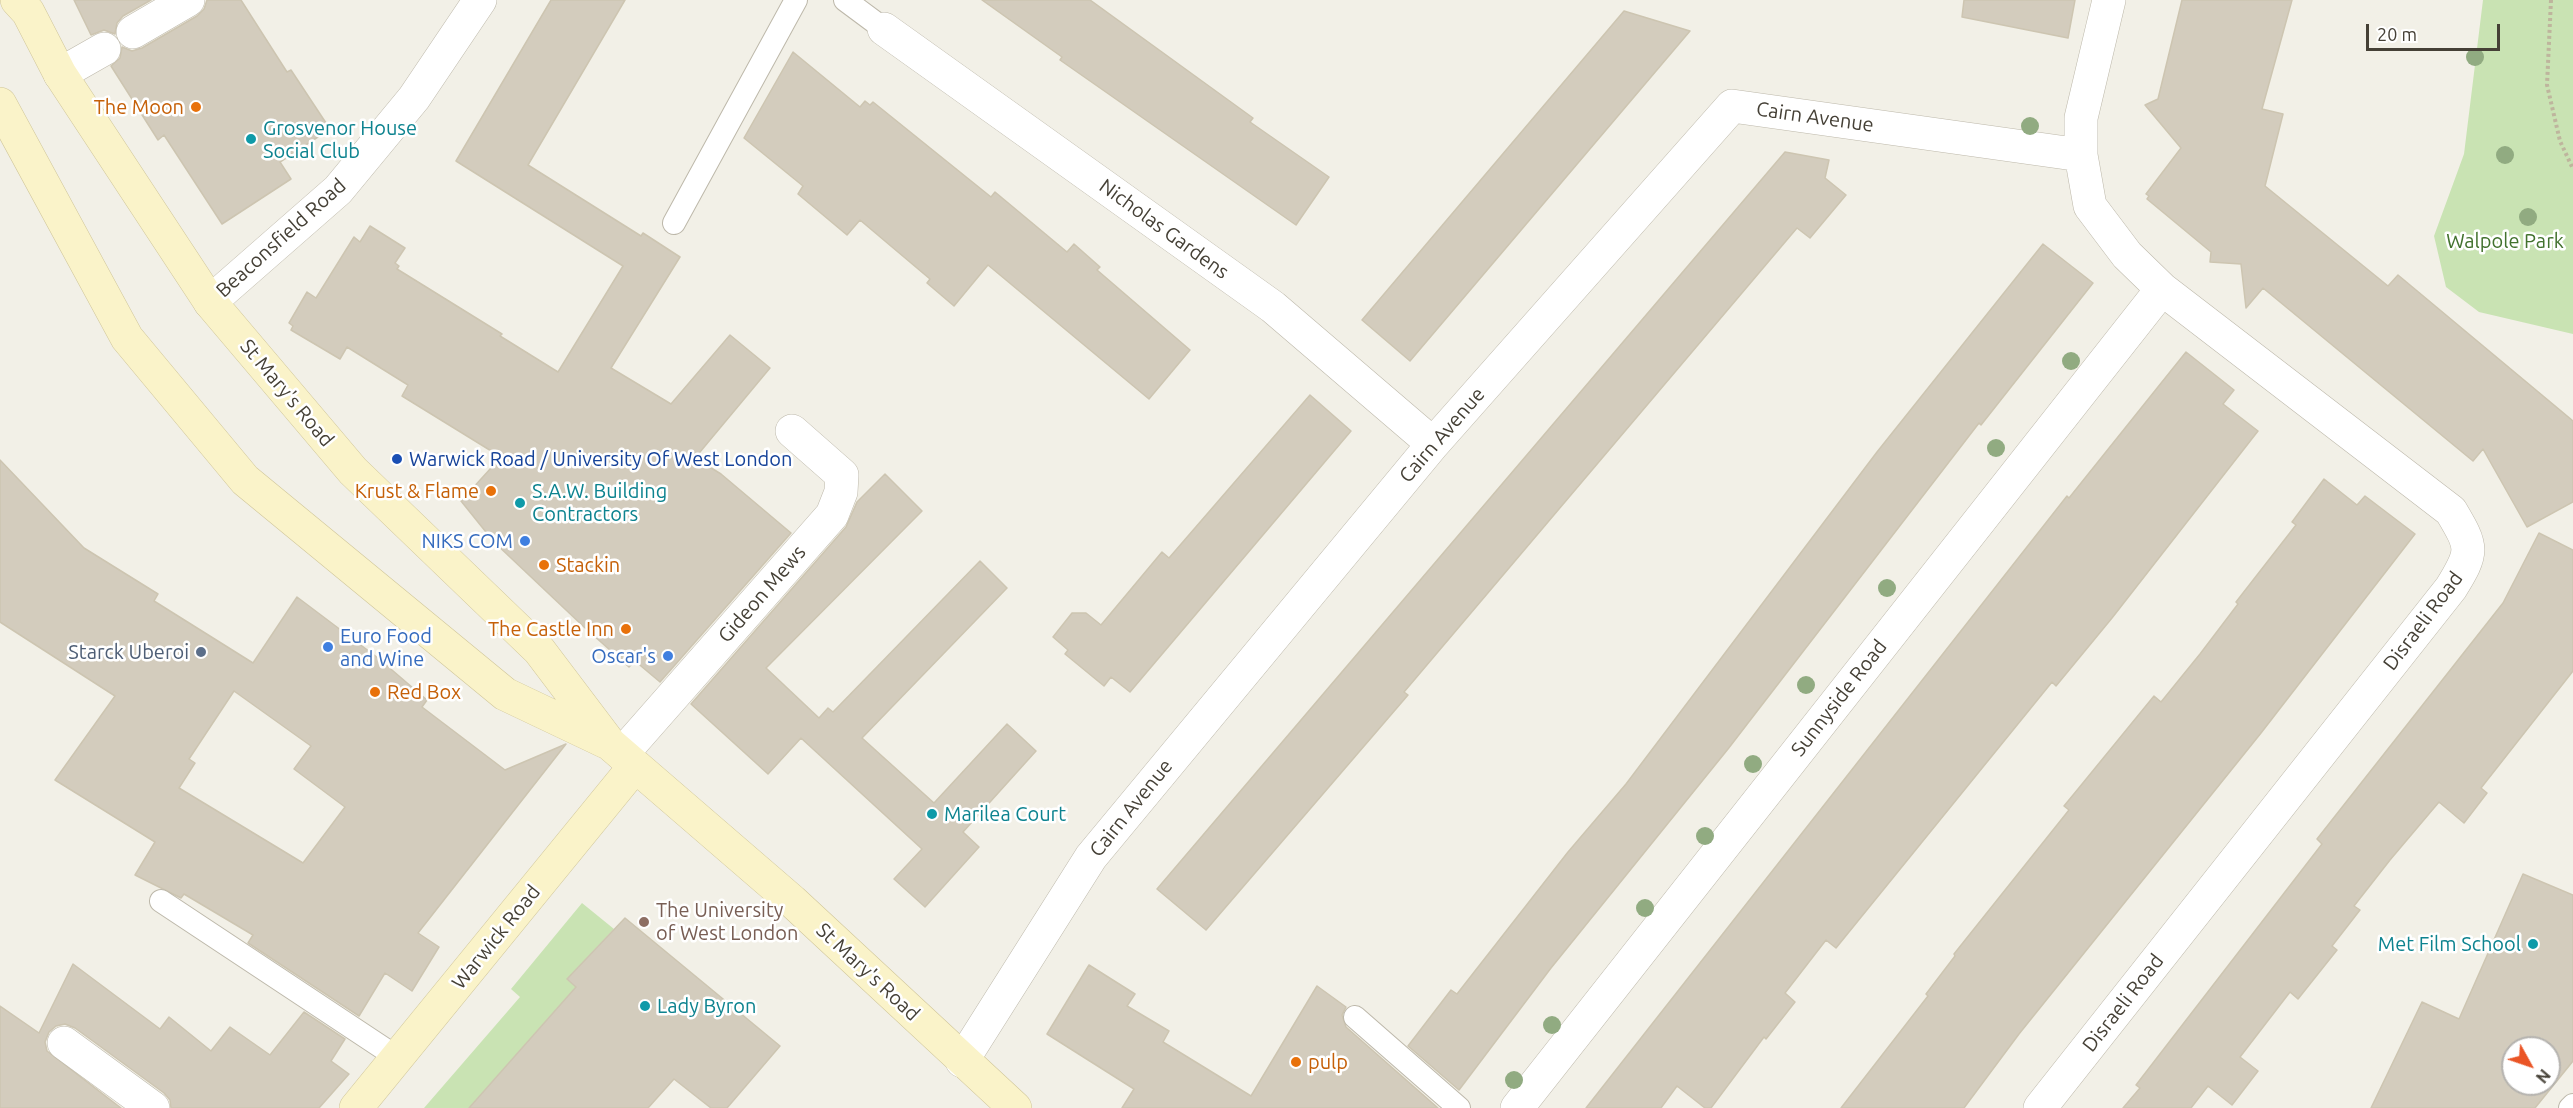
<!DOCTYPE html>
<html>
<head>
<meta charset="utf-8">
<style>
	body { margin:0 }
	#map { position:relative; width:2573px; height:1108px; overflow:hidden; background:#f2f0e7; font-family:Ubuntu,sans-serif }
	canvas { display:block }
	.north { position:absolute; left:2501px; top:1036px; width:60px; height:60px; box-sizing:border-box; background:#fff; border:2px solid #b5b3af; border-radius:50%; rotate:130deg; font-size:16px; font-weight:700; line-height:24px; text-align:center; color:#454036 }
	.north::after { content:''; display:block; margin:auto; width:21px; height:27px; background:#ea5526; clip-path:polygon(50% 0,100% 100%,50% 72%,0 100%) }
	.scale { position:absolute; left:2366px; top:24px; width:134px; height:27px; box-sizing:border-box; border:3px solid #454036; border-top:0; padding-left:8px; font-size:18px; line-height:21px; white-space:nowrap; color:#454036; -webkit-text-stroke:4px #fff; paint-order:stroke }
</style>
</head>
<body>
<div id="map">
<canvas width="2573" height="1108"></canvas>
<div class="north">N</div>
<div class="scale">20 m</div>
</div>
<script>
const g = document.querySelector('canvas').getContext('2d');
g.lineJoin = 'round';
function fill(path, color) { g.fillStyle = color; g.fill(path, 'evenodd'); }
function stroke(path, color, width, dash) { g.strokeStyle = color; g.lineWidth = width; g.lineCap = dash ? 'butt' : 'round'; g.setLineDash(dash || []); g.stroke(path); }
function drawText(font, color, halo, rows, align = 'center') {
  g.font = font + ' Ubuntu,sans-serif'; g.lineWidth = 5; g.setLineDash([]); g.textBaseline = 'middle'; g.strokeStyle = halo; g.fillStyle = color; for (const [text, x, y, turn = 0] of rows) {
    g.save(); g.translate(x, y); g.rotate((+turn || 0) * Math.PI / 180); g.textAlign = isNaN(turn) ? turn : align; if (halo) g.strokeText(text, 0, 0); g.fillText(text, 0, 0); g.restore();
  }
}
const green = new Path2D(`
	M2483,0H2573V334L2479,312L2446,287L2434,236L2464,154Z
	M582,903L614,929L567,979L576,987L469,1108H424L520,997L511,989Z`);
const building = new Path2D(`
	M74,0H151L123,16L117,23L115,34L104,30L91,35Z
	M207,0H241L287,72L291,70L330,129L280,162L291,179L222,224L164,135L158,140L111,66L120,58L122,47L132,51L142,48L197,16L204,9Z
	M551,0H625L528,165L641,236L643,233L680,257L611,368L671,404L730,335L770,368L695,458L721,474L791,533L660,682L635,661L629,667L584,627L494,542L461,501L501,457L402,396L408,385L347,347L340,359L291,330L293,326L289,323L307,292L316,298L354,237L360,242L370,226L405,248L395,263L399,266L397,269L502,334L500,336L558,372L623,266L456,161Z
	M982,0H1090L1253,118L1250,122L1329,177L1296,225L1060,60L1062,57Z
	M1964,0H2075L2068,38L1962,17Z
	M2182,0H2292L2262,109L2283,114L2265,186L2388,286L2398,275L2573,421V502L2527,527L2483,449L2473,461L2263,288L2246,308L2241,264L2210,262L2211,252L2147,199L2149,196L2146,194L2181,148L2145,105L2158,99Z
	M1624,11L1690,31L1410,361L1362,320Z
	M793,52L860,107L865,101L870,105L873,102L991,197L995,192L1067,252L1074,244L1100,267L1097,270L1190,350L1149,399L988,265L954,306L927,283L930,279L860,220L847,235L798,194L803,186L744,138Z
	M1785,152L1829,160L1825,178L1846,195L1810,238L1797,228L1404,692L1408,695L1206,930L1157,889Z
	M2043,244L2093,283L1981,425L1979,423L1728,749L1551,968L1459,1090L1408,1046L1451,990L1457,994L1568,852L1626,784L1877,452Z
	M2186,352L2234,390L2223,404L2258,431L2112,618L2056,686L2052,682L1836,948L1826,940L1785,993L1795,1002L1766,1039L1764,1037L1711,1108H1705L1677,1086L1661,1108H1586L2067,496L2069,498Z
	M1310,395L1351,431L1130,692L1111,677L1104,686L1065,654L1068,650L1053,637L1072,613H1086L1101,625L1162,552L1169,558Z
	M0,460L84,548L158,594L154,601L253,663L297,597L378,658L427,700L422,707L505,770L566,744L418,933L439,947L412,991L385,973L359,1016L248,943L253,935L184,894L181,898L135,875L155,842L55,780L115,696L0,622ZM234,691L311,746L294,769L345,807L303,863L179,788L195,763L189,759Z
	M885,474L922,511L766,668L819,718L828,708L833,712L980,561L1007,588L862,738L934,803L1007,724L1036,751L963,832L979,847L925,907L894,879L922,849L801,738L768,774L691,704L846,527L857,502Z
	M2324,479L2357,505L2365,496L2415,534L2261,733L2019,1034L1964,1108H1841L1928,996L1926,994L1955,956L1954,954L2069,810L2064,806L2078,789L2154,696L2161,702L2200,654L2238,604L2236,602L2296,525L2292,522Z
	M2539,533L2573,550V671L2481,788L2487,793L2464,823L2439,802L2390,860L2354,906L2360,910L2332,946L2337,950L2298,999L2290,992L2240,1057L2258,1071L2232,1105L2208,1086L2191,1108H2123L2140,1088L2136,1085L2322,844L2317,839L2503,603Z
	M2523,874L2573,895V1061L2535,1108H2371L2422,1002L2459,1019ZM2513,1048H2549V1084H2513Z
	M625,918L780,1046L727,1108H711L674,1079L648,1108H469L576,987L567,979Z
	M73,964L160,1029L169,1017L211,1051L230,1027L270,1055L304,1012L345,1039L331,1061L349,1074L319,1108H171L170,1100L164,1093L75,1028L65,1024L56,1026L49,1032L45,1042L47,1051L121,1108H0V1006L39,1033Z
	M1089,965L1135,994L1127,1006L1169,1031L1163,1042L1251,1096L1317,986L1346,1007L1342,1015L1346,1027L1438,1108H1122L1134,1089L1047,1034Z`);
const path = new Path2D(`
	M2551,0L2547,85L2560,141L2573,169`);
const lane = new Path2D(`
	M845,0L884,29
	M674,223L796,0
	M161,901L398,1058
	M1355,1017L1459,1108
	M2570,1108L2573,1105`);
const street = new Path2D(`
	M884,29L1273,307L1433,444
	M133,32L188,0
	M60,74L104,49
	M210,302L338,190L414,98L480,0
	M622,754L832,515L841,492L842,475L792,431
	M64,1043L153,1108
	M962,1061L1091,857L1433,444L1732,106L2081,155
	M1517,1108L2162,289
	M2040,1108L2451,588C2474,551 2473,548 2451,511L2162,289L2127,255L2090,206L2081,155V118L2109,0`);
const secondary = new Path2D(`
	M17,0L28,12L60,74L210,302L353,471L539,650L610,744L792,901L1015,1108
	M0,104L127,338L245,480L505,694L606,742
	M356,1108L635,766`);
const trees = [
	[2475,57],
	[2030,126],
	[2505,155],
	[2528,217],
	[2071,361],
	[1996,448],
	[1887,588],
	[1806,685],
	[1753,764],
	[1705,836],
	[1645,908],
	[1552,1025],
	[1514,1080]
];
const markers = [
	[196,107,6,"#e8710a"],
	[251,139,6,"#0f9aa8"],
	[397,459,6,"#1a4fb4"],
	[491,491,6,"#e8710a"],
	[520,503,6,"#0f9aa8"],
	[525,541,6,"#3f7fe0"],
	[544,565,6,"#e8710a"],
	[626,629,6,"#e8710a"],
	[328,647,6,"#3f7fe0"],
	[201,652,6,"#5c6f8a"],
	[668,656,6,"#3f7fe0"],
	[375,692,6,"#e8710a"],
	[932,814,6,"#0f9aa8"],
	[644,922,6,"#8d6e63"],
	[2533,944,6,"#0f9aa8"],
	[645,1006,6,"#0f9aa8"],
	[1296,1062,6,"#e8710a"]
];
const foodNames = [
	["The Moon",184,107],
	["Krust & Flame",479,491],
	["Stackin",556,565,"left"],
	["The Castle Inn",614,629],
	["Red Box",387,692,"left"],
	["pulp",1308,1062,"left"]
];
const streetNames = [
	["Cairn Avenue",1815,117,8],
	["Nicholas Gardens",1164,229,36],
	["Beaconsfield Road",281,238,-42],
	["St Mary's Road",287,393,50],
	["Cairn Avenue",1442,435,-49],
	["Gideon Mews",762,594,-49],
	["Disraeli Road",2423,621,-53],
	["Sunnyside Road",1839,698,-52],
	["Cairn Avenue",1131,808,-51],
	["Warwick Road",496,937,-51],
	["St Mary's Road",868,972,43],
	["Disraeli Road",2123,1003,-52]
];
const cultureNames = [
	["Grosvenor House",263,128],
	["Social Club",263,151],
	["S.A.W. Building",532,491],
	["Contractors",532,514],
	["Marilea Court",944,814],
	["Met Film School",2521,944,"right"],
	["Lady Byron",657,1006]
];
const parkNames = [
	["Walpole Park",2505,241]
];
const transitNames = [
	["Warwick Road / University Of West London",409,459]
];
const shopNames = [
	["NIKS COM",513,541],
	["Euro Food",340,636,"left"],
	["and Wine",340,659,"left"],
	["Oscar's",656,656]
];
const serviceNames = [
	["Starck Uberoi",189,652]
];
const educationNames = [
	["The University",656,910],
	["of West London",656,933]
];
fill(green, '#c9e3b3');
fill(building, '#d3ccbd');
stroke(building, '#cdc5b1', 1.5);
stroke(lane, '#bdb8aa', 24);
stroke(street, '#bdb8aa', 34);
stroke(secondary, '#cfc599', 34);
stroke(path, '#beb59d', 4, [3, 3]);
stroke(lane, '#fff', 22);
stroke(street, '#fff', 33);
stroke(secondary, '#faf3c9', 33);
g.fillStyle = '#91ab81';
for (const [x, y] of trees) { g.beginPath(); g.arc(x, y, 9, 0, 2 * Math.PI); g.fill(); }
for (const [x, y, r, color] of markers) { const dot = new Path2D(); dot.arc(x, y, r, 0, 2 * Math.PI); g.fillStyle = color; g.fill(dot); stroke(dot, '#fff', 2); }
drawText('20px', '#c56008', '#fff', foodNames, 'right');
drawText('20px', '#454036', '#fff', streetNames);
drawText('20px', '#0d838f', '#fff', cultureNames, 'left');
drawText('20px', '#42722e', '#fff', parkNames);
drawText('20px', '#164399', '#fff', transitNames, 'left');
drawText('20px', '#366cbe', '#fff', shopNames, 'right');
drawText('20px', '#4e5e75', '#fff', serviceNames, 'right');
drawText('20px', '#785e54', '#fff', educationNames, 'left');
</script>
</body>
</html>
